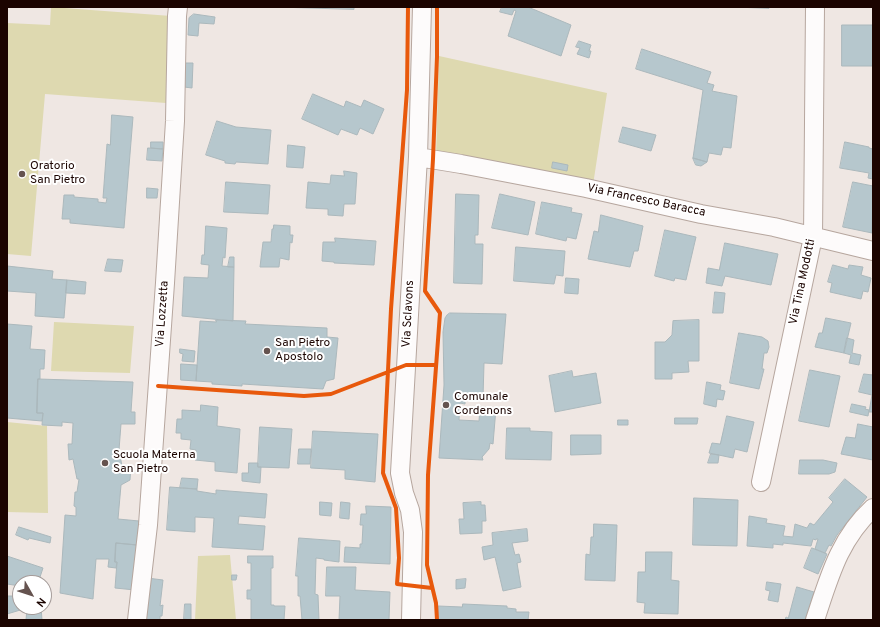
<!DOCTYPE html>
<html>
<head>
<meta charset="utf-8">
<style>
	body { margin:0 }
	#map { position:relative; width:880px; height:627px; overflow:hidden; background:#efe7e3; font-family:Overpass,sans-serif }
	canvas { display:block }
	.frame { position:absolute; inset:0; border:8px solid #1b0400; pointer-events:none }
	.north { position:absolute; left:12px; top:575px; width:40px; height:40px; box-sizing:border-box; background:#fff; border:1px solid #a49b99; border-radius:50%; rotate:129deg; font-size:11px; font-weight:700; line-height:16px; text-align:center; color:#1b0400 }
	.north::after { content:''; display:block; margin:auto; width:14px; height:18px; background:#65534f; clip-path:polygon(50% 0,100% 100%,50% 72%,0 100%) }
</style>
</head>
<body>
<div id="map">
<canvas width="880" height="627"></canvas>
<div class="frame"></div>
<div class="north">N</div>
</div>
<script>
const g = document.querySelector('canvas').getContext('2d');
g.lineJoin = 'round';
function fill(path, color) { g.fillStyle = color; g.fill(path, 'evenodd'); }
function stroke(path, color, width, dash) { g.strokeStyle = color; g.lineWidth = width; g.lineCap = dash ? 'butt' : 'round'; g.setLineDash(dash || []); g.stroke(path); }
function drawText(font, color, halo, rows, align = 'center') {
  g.font = font + ' Overpass,sans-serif'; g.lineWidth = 4; g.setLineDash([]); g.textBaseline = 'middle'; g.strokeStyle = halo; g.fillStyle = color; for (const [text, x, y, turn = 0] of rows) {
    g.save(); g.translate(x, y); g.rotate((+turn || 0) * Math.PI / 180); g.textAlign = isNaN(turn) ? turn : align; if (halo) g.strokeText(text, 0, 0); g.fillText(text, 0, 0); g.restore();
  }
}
const green = new Path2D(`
	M51,7L171,16L166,103L45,94L31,256L7,254V23L50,25Z
	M439,56L607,93L593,185L436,156Z
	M54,322L134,326L130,373L51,371Z
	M7,422L47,426L48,513L7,512Z
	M230,555L236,620H195L198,556Z`);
const building = new Path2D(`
	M278,7H354V9Z
	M502,7H528L571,25L561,56L508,36L516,11L514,10L512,15L500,12Z
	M736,7H769V8Z
	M194,14L215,17L214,24L199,23L198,36L188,35L189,18Z
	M842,25H873V66H842Z
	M579,41L591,45L589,51H591L589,58L577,54L580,48L576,47Z
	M642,49L711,72L707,83L714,85L712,91L737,96L731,148L723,147L721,155L709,153L707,162L693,158L703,90L636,69Z
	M186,63H193L192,88L184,87Z
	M313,94L344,107L346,101L361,107L364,100L384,109L373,134L360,128L357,135L341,129L338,135L302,119Z
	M112,115L133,117L124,228L70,223V219H62L64,195H74V197L98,199V202L106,203L107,198H103L107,144L110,145Z
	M217,121L236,127L271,130L268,164L236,162L235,164L225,163V161L206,155Z
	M623,127L656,135L651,151L619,142Z
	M151,142H163V149L151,148Z
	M845,142L869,147V148L873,149V179L868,178L869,173L840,168Z
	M288,145L305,147L303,168L287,167Z
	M148,148L163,149L162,161L147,160Z
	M693,158L707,162L701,166L696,165Z
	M553,162L568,165L567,171L552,168Z
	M344,171L357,173L355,204H344L343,216L328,215V209L306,208L308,182L330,184L331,175L344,176Z
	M226,182L270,185L268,214L224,212Z
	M853,182L873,186L872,233L843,227Z
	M147,188L158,189L157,198H147Z
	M456,194L479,195L478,235H475V244H483L482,284L454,283Z
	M500,194L535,202L528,235L492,228Z
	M542,202L572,208L571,212L582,214L576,239L567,237L566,241L536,234Z
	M601,215L643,226L638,251H634L630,267L588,259L594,231L598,232Z
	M274,225L290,226V235H293L292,243L290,242L289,260L280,258L279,267H260L263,242H271L272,229H273Z
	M206,226L227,228L225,258L223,257L222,266L234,267L233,321L182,316L184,277L208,278L209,265L201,264L202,255H204Z
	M665,230L696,237L686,280L675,278L674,281L655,276Z
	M335,238L376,241L374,265L334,263V262L322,261L323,242H335Z
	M725,243L778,254L771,285L725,276L722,286L706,283L708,268L719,270Z
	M516,247L565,251L563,276L556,275L554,284L514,281Z
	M230,257H234V267H228Z
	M108,259L123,260L121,272L105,271Z
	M833,265L848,269L849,265L863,267L861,275L871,278L868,292L863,291L861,299L830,292L832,283L828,282Z
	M7,266L53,271L52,279L67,280L64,318L35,316L36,293L7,291Z
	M566,278L579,279L578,294L565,293Z
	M67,280L86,282L85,294L66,293Z
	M715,292L725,293L723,313H713Z
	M450,313L506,314L502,364L484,363L483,398H465V404L460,403L459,420L479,421L480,407L496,408L493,444L490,443L489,449L482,457L483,460L439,458L444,385L443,332L445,318L447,315Z
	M826,318L851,323L844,353L815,347L819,333H822Z
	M216,320L246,321L245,324L327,328V337L338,338L334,379L326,381L323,389L242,384V386L212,384V382L196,381L200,321L216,322Z
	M699,320V361H688L689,372L672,373V379H655V342H665L672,335L673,321Z
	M7,324L32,326L30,349L45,350L44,369H40V379H38L37,413H43L42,421L7,418Z
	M739,333L762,337L768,341L769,347L767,353H764L762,369H764L759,389L730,383Z
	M847,338L854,340L852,353L861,355L859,365L849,363L851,355L844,353Z
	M180,349L195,351L194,362L182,361L183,354L180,353Z
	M181,364L197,365L196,381L181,380Z
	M810,370L840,376L829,427L799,421Z
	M572,371L573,377L596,373L601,403L555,412L549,376Z
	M864,374L873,375V412H869L872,395L859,392Z
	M38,379L133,382L131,412H135V424H121L119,450L122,466H131L130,480L121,485L118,519L139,521L137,545L116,543L115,562H117L116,568L108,567L109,559H96L93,599L60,593L65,515L76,516V507L74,506L75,492H77L79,479H77L73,459L69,460L68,444H72L73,423L62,422V426L42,425L43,413H37Z
	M707,382L721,385L720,390L725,391L723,400L717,399L716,407L704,404Z
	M852,404L866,407L865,409L869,410L868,416L850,412Z
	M201,405L218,407L217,426L240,429L237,473L215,471V462L195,460L196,450L190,449L191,440L181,439V433H176L177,419H182V410L200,411Z
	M727,416L754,422L747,452L735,449L733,458L709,453L712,443L720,444Z
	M675,418H698L697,424H675Z
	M618,420H628V425H618Z
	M858,424L873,427V460L841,454L846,437L855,438Z
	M260,427L292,429L289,468L258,467Z
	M507,428H530V431L552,432L551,460L506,459Z
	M313,431L378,434L375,482L345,479V470L311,468Z
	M571,435H601V454L571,455Z
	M299,449H311L310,464H298Z
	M711,454L719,455L718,463H708Z
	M800,460H823L837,463L835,472L829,474H799Z
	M249,463H258V467H261L260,483L242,481V473H248Z
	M182,478L198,479L197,489L180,488Z
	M845,479L867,497L837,535L831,546L829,545L825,553L815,549L818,539H816V540L813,539L811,546L783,543V545L773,544V548L747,546L749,516L767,519L766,523L785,526L783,536L793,537L795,524L807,528L810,523L814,525L833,502L829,498Z
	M170,487L197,489V491L216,494V490L267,494L265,518L239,516L238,524L265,526L263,550L212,547L214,518L195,517V532L167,530Z
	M694,498L738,500L737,546L693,545Z
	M320,502L332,503L331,516L320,515Z
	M341,502L350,503L349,519L340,518Z
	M481,502V505H485L486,521H482V533L460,534L459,519H464L463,503Z
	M366,506L391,507L390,564L344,562L345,547L360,548V544H362L363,525H360L361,514H366Z
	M594,524L617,525L615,581L585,580L586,554L590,555L591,537H593Z
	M19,527L51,537L50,543L29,538L28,540L16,535Z
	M527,529L528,541L512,543L515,555L519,554L521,562L517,563L521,587L503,591L495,557L484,560L482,547L493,545L492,533Z
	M299,538L340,541L339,562L324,560V559L316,558L315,594L318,595L319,620H302L300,596H298V576H296Z
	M116,543L137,545L135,590L115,588L117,562H115Z
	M812,548L827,554L818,574L804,568Z
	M646,552H672L671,580L679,581L678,614L644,613L645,603L637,602L638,572H645Z
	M7,556L43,568L38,583H20V586L7,584Z
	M248,556H273V568H271V605H274V606H285L284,620H251V599H247V590H251V563H248Z
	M327,567H356L355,590L390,592L389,620H339L340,596H326Z
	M232,575H237L236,580H232Z
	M147,578L163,580L160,606L163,605L162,616H160V620H142Z
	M466,579L465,588L456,589V580Z
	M767,582L781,584L778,602L768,600L770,591L766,590Z
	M797,587L814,592L805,620H785L786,617L788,618Z
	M7,596H20V607H41L42,620H26L27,608L7,614Z
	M185,604H191V620L184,619Z
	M463,604L507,606V608L516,609V612H529L528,620H438V606L462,607Z`);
const minor = new Path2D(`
	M418,157L461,164L586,188L701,214L774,227L873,251
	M761,482L813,237L815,7
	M137,620L148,525L165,283L175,121L177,16L178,7
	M411,620L413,532L410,510L404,493L400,473L418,157L422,7
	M815,620C829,578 839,539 873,508`);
const cycleway = new Path2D(`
	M408,7L407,90L391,309L383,473L396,508L399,558L397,584L432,588
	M158,386L304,396L331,394L406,365H436
	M437,620L436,603L427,565L428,475L440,313L425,291L433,159L437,57V7`);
const markers = [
	[22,174,4,"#65534f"],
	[267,351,4,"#65534f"],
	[446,405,4,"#65534f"],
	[105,463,4,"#65534f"]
];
const poiNames = [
	["Oratorio",30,167],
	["San Pietro",30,181],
	["San Pietro",275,344],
	["Apostolo",275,358],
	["Comunale",454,398],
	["Cordenons",454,412],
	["Scuola Materna",113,456],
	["San Pietro",113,470]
];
const streetNames = [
	["Via Francesco Baracca",646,201,12],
	["Via Tina Modotti",803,282,-78],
	["Via Lozzetta",163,314,-86],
	["Via Sclavons",409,314,-87]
];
fill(green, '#ded9b0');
fill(building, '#b6c7cd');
stroke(building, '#abb8bc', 1);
stroke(minor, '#b6a69e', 20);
stroke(minor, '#fdfbfb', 18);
stroke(cycleway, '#e8590c', 4);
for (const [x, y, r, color] of markers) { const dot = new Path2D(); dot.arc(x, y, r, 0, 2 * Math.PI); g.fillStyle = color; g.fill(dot); stroke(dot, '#fff', 1.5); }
drawText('12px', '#1b0400', '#fff', poiNames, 'left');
drawText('12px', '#1b0400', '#fff', streetNames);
</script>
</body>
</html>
